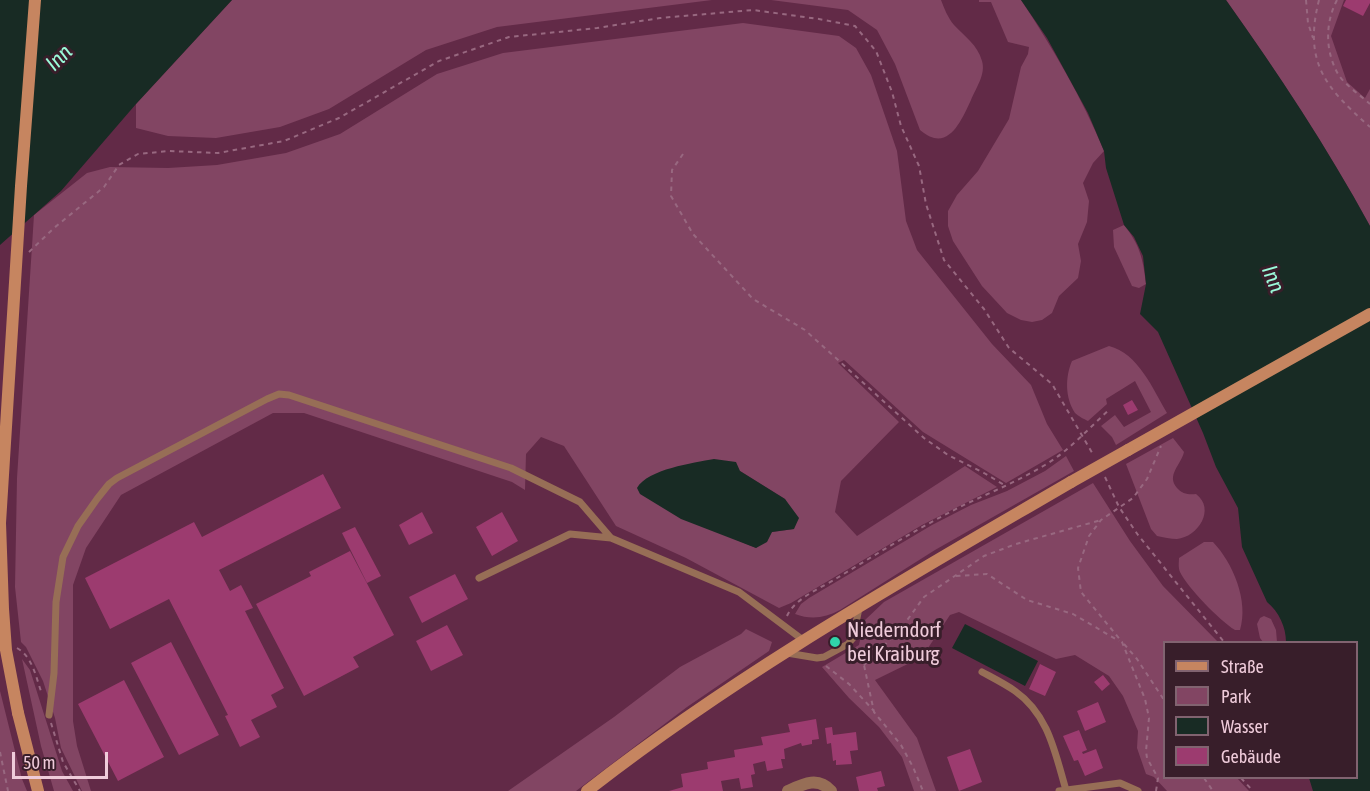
<!DOCTYPE html>
<html>
<head>
<meta charset="utf-8">
<style>
	body { margin:0 }
	#map { position:relative; width:1370px; height:791px; overflow:hidden; background:#622a47; font-family:"Asap Condensed",sans-serif }
	canvas { display:block }
	.legend { position:absolute; left:1163px; top:641px; width:195px; height:138px; box-sizing:border-box; background:#381e2a; border:2px solid #816370; margin:0; padding:8px 10px; list-style:none; font-size:18px; color:#efcbda }
	.legend li { display:flex; align-items:center; gap:12px; height:30px }
	.legend b { width:30px; border:2px solid #816370 }
	.scale { position:absolute; left:12px; top:752px; width:96px; height:27px; box-sizing:border-box; border:3px solid #efcbda; border-top:0; padding-left:8px; font-size:18px; line-height:21px; white-space:nowrap; color:#efcbda; -webkit-text-stroke:4px #381e2a; paint-order:stroke }
</style>
</head>
<body>
<div id="map">
<canvas width="1370" height="791"></canvas>
<ul class="legend">
<li><b style="height:8px;background:#c68560"></b>Straße</li>
<li><b style="height:16px;background:#824563"></b>Park</li>
<li><b style="height:16px;background:#182b24"></b>Wasser</li>
<li><b style="height:16px;background:#9c3b6f"></b>Gebäude</li>
</ul>
<div class="scale">50 m</div>
</div>
<script>
const g = document.querySelector('canvas').getContext('2d');
g.lineJoin = 'round';
function fill(path, color) { g.fillStyle = color; g.fill(path, 'evenodd'); }
function stroke(path, color, width, dash) { g.strokeStyle = color; g.lineWidth = width; g.lineCap = dash ? 'butt' : 'round'; g.setLineDash(dash || []); g.stroke(path); }
function drawText(font, color, halo, rows, align = 'center') {
  g.font = font + ' "Asap Condensed",sans-serif'; g.lineWidth = 6; g.setLineDash([]); g.textBaseline = 'middle'; g.strokeStyle = halo; g.fillStyle = color; for (const [text, x, y, turn = 0] of rows) {
    g.save(); g.translate(x, y); g.rotate((+turn || 0) * Math.PI / 180); g.textAlign = isNaN(turn) ? turn : align; if (halo) g.strokeText(text, 0, 0); g.fillText(text, 0, 0); g.restore();
  }
}
const green = new Path2D(`
	M232,0H712L497,27L426,50L329,109L280,127L216,138L168,136L136,128V104Z
	M771,0H941C944,8 948,18 954,25C965,37 977,44 982,61C986,74 976,88 971,100C961,121 948,154 920,130L895,64L877,30L848,10Z
	M979,0H1021C1053,48 1082,98 1104,151L1093,163L1083,183L1089,201L1087,222L1078,244L1081,261L1078,278L1059,296L1052,313L1042,320L1032,322L1021,320L1007,313L982,286L953,241L948,226V211L957,195L978,171L1009,119L1021,67L1028,54L1029,47L1008,42L991,2H979Z
	M1226,0H1344L1331,36L1347,82L1365,98L1370,89V226C1327,147 1278,73 1226,0Z
	M743,23L839,36L856,48L871,75L897,151L906,221L917,250L992,344L1031,385L1047,424L1063,450L1006,483L923,432L844,360L838,363L899,422L841,481L835,512L857,536L965,466L997,487L922,525L791,603L779,608L686,558L616,526L564,446L541,437L526,454L525,490L512,482L304,413H273L121,495L86,548L73,585V721L77,746L91,791H82L61,748L55,718L43,681L26,647L21,642L15,587L17,478L34,215L87,173L110,167L168,168L217,165L286,153L340,134L437,74L503,53ZM740,471L785,499L794,529L772,532L756,548L737,540Z
	M1124,225C1140,245 1143,259 1146,284L1139,288L1132,286L1114,247L1113,230Z
	M1109,346C1138,353 1153,389 1167,413L1116,445L1112,437L1101,426L1115,415L1124,427L1151,412L1135,381L1106,399L1107,404L1088,421C1084,419 1078,416 1075,413C1065,398 1065,377 1072,361Z
	M1173,438L1184,452C1181,465 1166,475 1177,488C1182,494 1189,495 1196,494C1216,509 1198,537 1177,539C1171,539 1163,537 1157,536L1151,529L1126,464Z
	M1066,456L1074,471L935,550L840,610C825,618 811,620 795,614L801,604L809,598L932,525L971,505L1007,491L1045,471Z
	M1093,483L1130,541L1163,586L1218,642H1164V778H1237L1249,791H1167L1154,777L1146,774L1137,748L1138,731L1123,696L1109,676L1075,655L1056,659L959,612L950,615L922,657L875,680L917,738L936,791H914L902,757L879,727L849,698L822,667L859,645L864,621L884,602Z
	M1204,542H1213C1233,563 1249,601 1240,630H1235C1219,620 1188,588 1180,572C1178,567 1179,562 1179,558Z
	M1264,616L1271,619L1276,630L1277,642H1263L1260,638L1257,624L1260,618Z
	M746,629L772,642L769,651L687,707L576,791H508L614,717L680,667L741,634Z
	M22,659L30,670L62,771L73,791H54L41,746Z
	M0,691L22,779L27,791H0Z`);
const water = new Path2D(`
	M0,0H232L136,104L61,191L0,245Z
	M1021,0H1226C1278,73 1327,147 1370,226V791H1313L1309,778H1356V642H1286C1286,627 1279,612 1267,602L1242,547L1238,508L1216,467L1203,433L1158,332L1140,314L1146,284L1143,256L1134,237L1124,225L1106,168L1104,151L1088,113L1047,38Z
	M714,459L736,462L740,471L785,499L799,518L794,529L772,532L767,542L756,548L681,519L640,494L637,488C648,469 693,463 714,459Z
	M965,624L1038,661L1025,686L952,648Z`);
const building = new Path2D(`
	M1346,0H1370V3L1363,16L1343,6Z
	M1132,400L1138,410L1128,415L1123,405Z
	M323,474L341,508L219,570L230,591L241,585L253,608L245,611L284,688L271,695L277,707L251,720L260,737L240,747L225,716L228,715L169,599L110,629L85,578L194,522L202,537Z
	M422,512L433,533L409,545L399,525Z
	M502,512L518,541L492,556L476,527Z
	M355,527L381,576L367,583L342,533Z
	M350,551L394,635L353,657L359,667L304,696L256,604L311,576L309,572Z
	M455,574L468,599L422,623L409,597Z
	M447,625L463,655L431,671L416,641Z
	M171,642L219,735L179,755L131,663Z
	M1040,664L1056,672L1045,696L1029,689Z
	M1103,675L1110,684L1102,691L1094,682Z
	M124,680L164,757L118,781L78,704Z
	M1098,702L1106,722L1085,731L1077,711Z
	M816,719L819,739L812,740V744L802,746L801,743L784,749L785,759H781L783,768L767,771L765,761L753,764L755,774L751,775L753,787L741,789L739,778L721,781L723,791H669L683,787L681,774L708,769L707,762L735,757L734,750L763,745L761,737L790,732L788,724Z
	M832,727L833,735L856,732L858,750L850,751L852,764L836,765V760L833,761L831,743L827,744L825,728Z
	M1079,730L1087,750L1082,752L1083,754L1096,749L1103,768L1085,776L1078,760L1074,761L1063,736Z
	M970,749L982,782L959,791L947,757Z
	M881,771L885,786L877,788L878,791H859L856,777Z`);
const path = new Path2D(`
	M1306,0L1308,23L1313,38
	M1319,0C1303,63 1326,88 1370,127
	M1337,0C1325,23 1325,51 1338,74C1345,85 1360,95 1370,104
	M683,154L672,170L671,196L693,234L753,299L805,330L924,438L948,455L984,473L1006,486
	M29,252L54,228L104,187L119,165L138,154L169,151L218,153L284,141L339,118L439,61L509,37L597,28L660,18L753,10L819,19L855,26L876,51L892,92L901,126L919,166L926,204L944,260L984,309L1009,348L1052,384L1094,456
	M1105,477L1119,507L1138,535L1224,642
	M956,576L987,574L1027,600L1073,614L1119,641
	M787,616C795,598 821,588 837,578C880,552 923,525 968,503C994,491 1020,480 1045,465C1070,450 1089,428 1110,409
	M1124,644L1137,659L1164,700
	M17,648C33,657 36,678 42,694
	M857,649L864,665L874,712L901,745L913,767L923,791
	M864,665L900,630L924,597L984,556L1016,544L1101,520
	M826,666L849,684L874,711
	M51,723L63,762L80,791
	M0,752L8,791
	M1204,778L1213,791
	M1241,778L1253,791
	M1156,791L1158,778L1147,758L1146,751L1149,718L1145,699L1122,642L1081,592L1078,568L1089,536L1101,520L1133,498L1147,479L1161,446`);
const lane = new Path2D(`
	M479,578L570,534L611,538L739,592L803,640
	M787,653L817,658L824,657L848,644L853,638L859,608
	M982,672C993,678 1005,684 1015,691C1049,715 1055,753 1066,790
	M49,715L54,673L56,602L63,557L78,526L97,499L109,484L117,478L267,399L279,394L289,395L511,468L580,502L611,538
	M1059,791L1120,783L1138,791`);
const street = new Path2D(`
	M788,791C803,784 818,776 831,791`);
const secondary = new Path2D(`
	M1128,450L1370,314
	M18,713L38,791
	M587,791C739,672 905,579 1071,482`);
const secondaryBridge = new Path2D(`
	M1071,482L1128,450
	M18,713L6,650L3,609L0,523L21,186L35,0`);
const markers = [
	[835,642,6,"#30d4aa"]
];
const poiNames = [
	["Niederndorf",847,630],
	["bei Kraiburg",847,654]
];
const waterNames = [
	["Inn",59,58,-44],
	["Inn",1273,279,68]
];
fill(green, '#824563');
fill(water, '#182b24');
fill(building, '#9c3b6f');
stroke(path, '#986880', 2, [4.5, 4.5]);
stroke(lane, '#976e56', 7);
stroke(street, '#976e56', 12);
stroke(secondary, '#c68560', 12);
stroke(secondaryBridge, '#c68560', 12);
for (const [x, y, r, color] of markers) { const dot = new Path2D(); dot.arc(x, y, r, 0, 2 * Math.PI); g.fillStyle = color; g.fill(dot); stroke(dot, '#381e2a', 2); }
drawText('21px', '#efcbda', '#381e2a', poiNames, 'left');
drawText('italic 22px', '#9bfbda', '#381e2a', waterNames);
</script>
</body>
</html>
